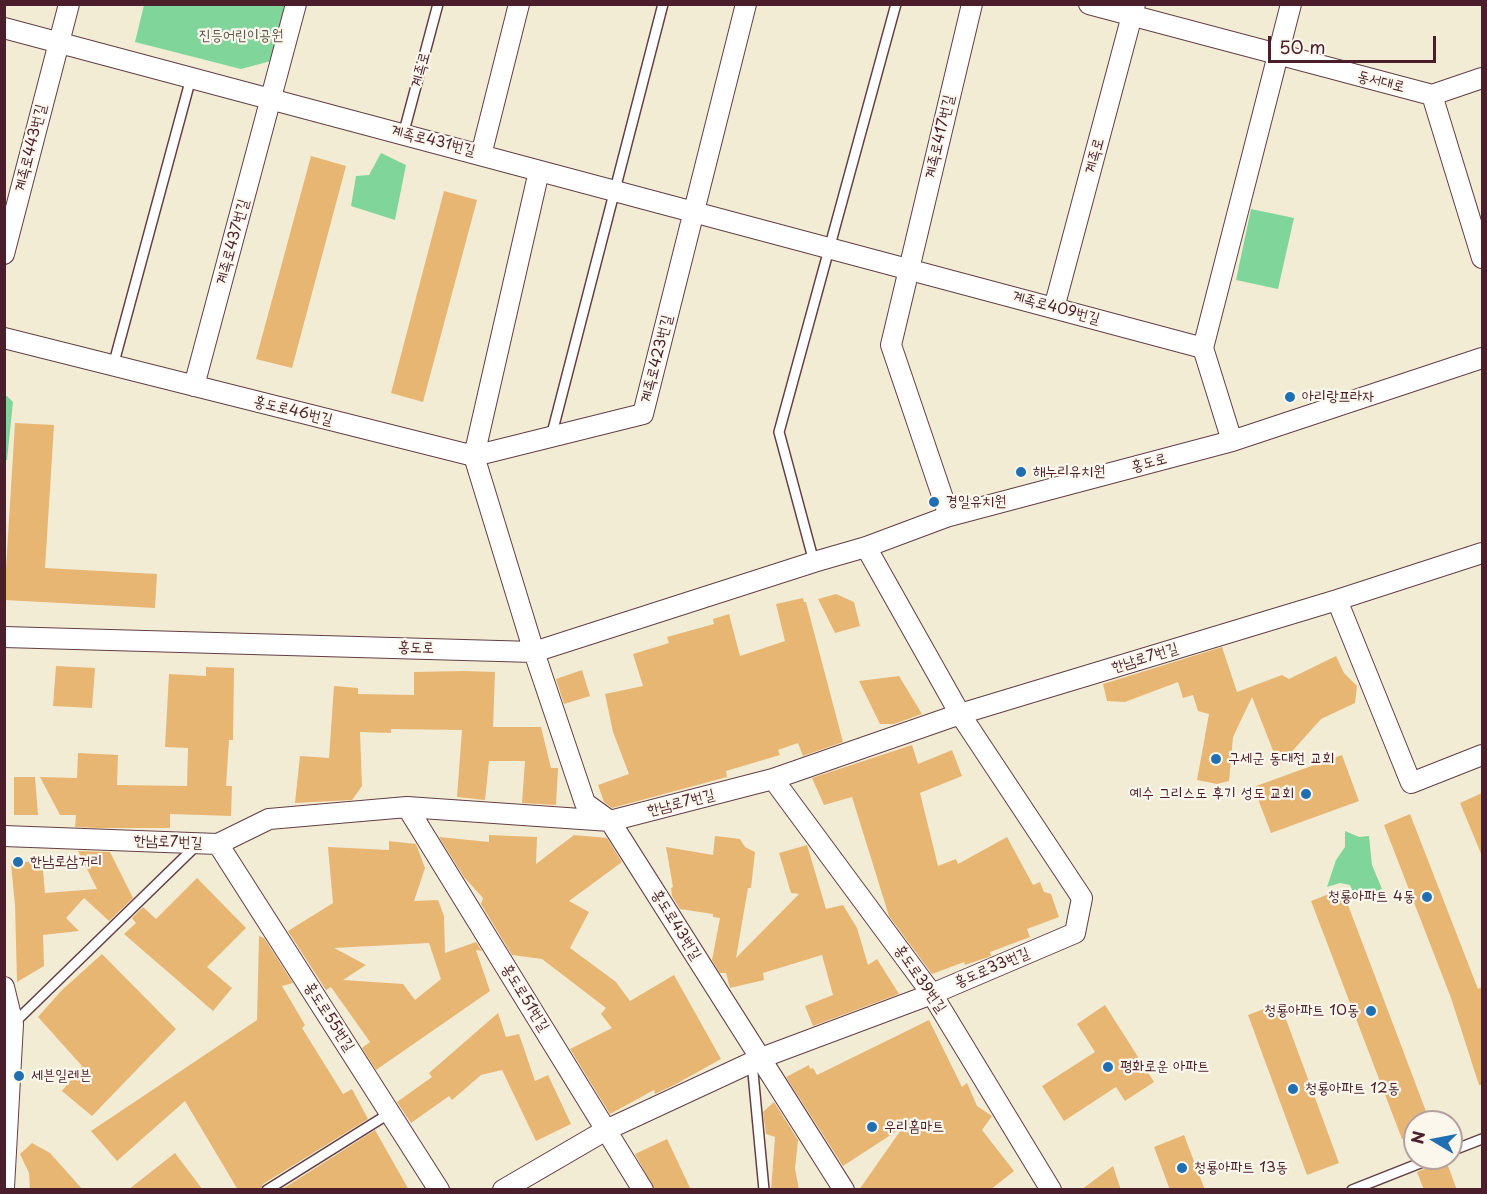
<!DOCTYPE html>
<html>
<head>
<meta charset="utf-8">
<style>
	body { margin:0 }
	#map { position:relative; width:1487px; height:1194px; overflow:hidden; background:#f2ecd5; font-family:"Playpen Sans",sans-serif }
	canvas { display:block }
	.frame { position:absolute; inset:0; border:6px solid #4a1f2b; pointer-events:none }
	.north { position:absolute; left:1403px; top:1110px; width:60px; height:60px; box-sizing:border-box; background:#fbf7ec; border:2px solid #b4a19f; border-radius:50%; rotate:280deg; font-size:16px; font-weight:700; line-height:24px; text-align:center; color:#4a1f2b }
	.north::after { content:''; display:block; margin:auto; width:21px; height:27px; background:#1f6fb2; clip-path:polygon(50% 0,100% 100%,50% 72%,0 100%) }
	.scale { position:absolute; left:1268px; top:36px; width:168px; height:27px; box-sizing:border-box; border:3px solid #4a1f2b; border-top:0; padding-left:8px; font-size:18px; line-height:21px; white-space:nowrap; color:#4a1f2b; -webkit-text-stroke:4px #fbf7ec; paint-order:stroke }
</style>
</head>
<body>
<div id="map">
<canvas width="1487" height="1194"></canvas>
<div class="frame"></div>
<div class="north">N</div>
<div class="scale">50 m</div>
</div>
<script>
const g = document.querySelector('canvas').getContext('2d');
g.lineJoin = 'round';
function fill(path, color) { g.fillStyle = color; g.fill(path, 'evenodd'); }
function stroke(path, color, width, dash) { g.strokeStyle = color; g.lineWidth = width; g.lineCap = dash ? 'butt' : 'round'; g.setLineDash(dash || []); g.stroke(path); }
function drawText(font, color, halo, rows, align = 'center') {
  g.font = font + ' "Playpen Sans","Poor Story",sans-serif'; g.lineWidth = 4.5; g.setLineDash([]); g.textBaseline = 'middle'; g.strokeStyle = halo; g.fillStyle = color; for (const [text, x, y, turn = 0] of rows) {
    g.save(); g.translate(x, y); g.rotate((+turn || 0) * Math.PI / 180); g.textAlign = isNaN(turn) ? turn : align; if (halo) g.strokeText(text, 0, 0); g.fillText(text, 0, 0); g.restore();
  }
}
const green = new Path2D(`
	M144,5H285L271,61L241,69L135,42Z
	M381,153L406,165L395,220L351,206L356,176L369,175Z
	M1251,209L1294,218L1278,289L1236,280Z
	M7,396L13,402L7,460H5L4,398Z
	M1345,831L1359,837L1369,836L1372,865L1382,889L1356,899L1350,885L1340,883L1327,887L1336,860L1345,847Z`);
const building = new Path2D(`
	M311,156L346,166L292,368L256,359Z
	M444,191L477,200L423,402L391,393Z
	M15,423L54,425L45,568L157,574L155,608L4,600Z
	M836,594L854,602L860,626L835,633L818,599Z
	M803,598L804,602H806L843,742L803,756L798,743L778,750L780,755L726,771L727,777L612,808L604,802L598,785L629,774L613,732L605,694L643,686L633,654L669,643L667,637L714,624L713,619L729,614L740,656L785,641L776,604Z
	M1222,647L1237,692L1282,675L1289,679L1336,656L1344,673L1357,686L1355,703L1321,719L1279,766L1252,697L1233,737L1229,781L1217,784L1197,780L1209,714L1198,711L1193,695L1183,698L1178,682L1125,702L1107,701L1103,684Z
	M56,666L95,668L92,708L53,706Z
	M206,667L234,668L233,740H229L226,786H232L231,816L170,814V828H98L75,827L76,815H60L40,777L77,778L78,753L118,755L117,785L187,786L188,748L165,747L169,674L206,676Z
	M582,670L590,696L564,704L556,679Z
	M463,671L495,672L493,727H541L551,768H558L556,805L522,803L525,761H489L485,800L457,797L462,730L391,729V733L360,732L362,786L352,800L295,803L300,756L329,758L334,686L358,688V694L414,695V672Z
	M899,676L922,714L894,724H880L859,681Z
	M912,745L918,764L952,750L962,776L920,793L938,866L956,859L958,864L1007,837L1033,885L1040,882L1044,892L1051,894L1059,917L1027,929L1030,937L990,952L991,956L965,965L964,962L932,974L889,916L852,797L824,805L812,778Z
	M1342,755L1359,801L1271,833L1256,794V786Z
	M14,777H35L38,815H14Z
	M1482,793V856L1460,803Z
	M1410,814L1478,989L1482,987V1085H1479L1451,998L1384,825Z
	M489,835L537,837L536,864L574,835L607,838L622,862L569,901L589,912L570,948L616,982L630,1001L674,975L721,1059L676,1084L655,1094L654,1090L610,1114L570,1049L612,1028L601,1014L606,1008L542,959L512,955L481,904L483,898L464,877L439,837L489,842Z
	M715,836L740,839L745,847L755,852L751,888H748L736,958L799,894L791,893L779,853L807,845L826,909L843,905L857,928L868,965L877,959L899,994L813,1026L805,1006L833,995L822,955L763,973L764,980L730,988L726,973H720L712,960L720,918L713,917V914L680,909L672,896L671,888L673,887L666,847L713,855Z
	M389,841L416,844L425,868L414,901L438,900L444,916L445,953L476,942L482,951L476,950L490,991L376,1070L362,1048L370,1042L331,987L326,990L288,931L333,903L328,847L389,850ZM429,943L441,979L415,1000L403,984L343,980L366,965L334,948Z
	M78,851L110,852L133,898L109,921L84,898L66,918L79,931L43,935L44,966L17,982L15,905L11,864L42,860L45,893L97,889Z
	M197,878L246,928L207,967L232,988L213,1011L124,934L136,923L132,918L143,907L156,919Z
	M1342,889L1430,1122H1415V1134L1402,1139L1311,901Z
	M259,936L264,938L293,983L282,986L305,1025L302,1028L343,1094L352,1089L368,1119L263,1184L260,1190H238L185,1101L117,1161L91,1131L257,1020Z
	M102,954L176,1029L92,1116L62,1091L82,1066L38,1017L61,991Z
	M1280,1003L1339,1163L1307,1175L1248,1015Z
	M1105,1005L1154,1082L1125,1101L1116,1087L1064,1121L1042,1086L1095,1052L1077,1024Z
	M498,1013L506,1037L519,1034L535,1081L548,1075L571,1124L536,1141L502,1070L481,1075L452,1100L449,1096L411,1123L397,1102L432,1077L429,1073Z
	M929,1020L962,1087L967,1083L977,1106L992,1116L982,1130L1014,1171L990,1190H859L903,1127L843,1166L786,1077L809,1065L810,1069L813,1068L817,1075Z
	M774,1102L798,1140L795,1168L799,1190H771L775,1137L766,1134L763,1112Z
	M375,1130L409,1190H281Z
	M1184,1135L1205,1190H1170L1154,1147Z
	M667,1139L691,1190H655L635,1154Z
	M32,1143L50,1153L83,1190H30L29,1173L20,1154Z
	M175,1153L203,1190H128Z
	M1445,1158L1457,1190H1424L1417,1172L1436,1164L1440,1159Z
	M1113,1166L1121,1190H1081Z`);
const service = new Path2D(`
	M403,135L438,4
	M113,366L191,78
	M551,437L663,4
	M814,562L779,432L896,4
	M13,1024L198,844
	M752,1062L764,1190
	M1451,1151L1482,1139
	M267,1190L390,1113
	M1352,1190L1433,1158`);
const minor = new Path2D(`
	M1089,4L1432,95L1482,78
	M4,28L1203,348
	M1432,95L1482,258
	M481,155L519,4
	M539,171L474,456L534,652L585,803L610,821L844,1190
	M4,254L69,4
	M1054,308L1135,4
	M4,338L474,456L643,414L746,4
	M194,386L296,4
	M1232,441L1203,348L1291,4
	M949,516L891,345L972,4
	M1337,600L1411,783L1482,755
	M4,637L534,652L814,562L866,547L949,516L1232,441L1482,358
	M773,779L932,994L1051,1190
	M407,807L643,1190
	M4,836L218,844L269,819L407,807L610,821L773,779L960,714L1337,600L1482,553
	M218,844L439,1190
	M4,987L13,1024L4,1188
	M503,1190L606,1130L761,1058L932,994L1075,933L1082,898L960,714L866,547`);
const markers = [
	[1290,397,6,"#1f6fb2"],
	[1021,472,6,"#1f6fb2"],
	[934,502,6,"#1f6fb2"],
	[1216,759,6,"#1f6fb2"],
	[1306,794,6,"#1f6fb2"],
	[18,862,6,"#1f6fb2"],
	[1427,897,6,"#1f6fb2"],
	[1371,1011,6,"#1f6fb2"],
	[1108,1067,6,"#1f6fb2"],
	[19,1076,6,"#1f6fb2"],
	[1293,1089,6,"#1f6fb2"],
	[872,1127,6,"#1f6fb2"],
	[1182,1168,6,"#1f6fb2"]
];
const parkNames = [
	["진등어린이공원",241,36]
];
const streetNames = [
	["계족로",421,70,-75],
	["동서대로",1381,82,14],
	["계족로417번길",940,137,-77],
	["계족로431번길",433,141,14],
	["계족로443번길",31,148,-76],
	["계족로",1095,156,-75],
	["계족로437번길",233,242,-75],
	["계족로409번길",1056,308,15],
	["계족로423번길",657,359,-76],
	["홍도로46번길",293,411,14],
	["홍도로",1149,463,-15],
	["홍도로",416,648,2],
	["한남로7번길",1145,658,-17],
	["한남로7번길",681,803,-14],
	["한남로7번길",168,842,2],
	["홍도로43번길",676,925,58],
	["홍도로33번길",992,968,-23],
	["홍도로39번길",920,979,55],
	["홍도로51번길",525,998,58],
	["홍도로55번길",329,1017,57]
];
const poiNames = [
	["아리랑프라자",1302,397],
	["해누리유치원",1033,472],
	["경일유치원",946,502],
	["구세군 동대전 교회",1228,759],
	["예수 그리스도 후기 성도 교회",1294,794,"right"],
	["한남로삼거리",30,862],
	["청룡아파트 4동",1415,897,"right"],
	["청룡아파트 10동",1359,1011,"right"],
	["평화로운 아파트",1120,1067],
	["세븐일레븐",31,1076],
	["청룡아파트 12동",1305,1089],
	["우리홈마트",884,1127],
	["청룡아파트 13동",1194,1168]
];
fill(green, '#80d69a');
fill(building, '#e8b673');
stroke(service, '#633e44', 12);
stroke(minor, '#633e44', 22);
stroke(service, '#fff', 9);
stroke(minor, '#fff', 20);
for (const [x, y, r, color] of markers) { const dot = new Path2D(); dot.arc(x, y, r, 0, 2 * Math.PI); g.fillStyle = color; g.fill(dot); stroke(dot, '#fbf7ec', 2); }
drawText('15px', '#5a564c', '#fbf7ec', parkNames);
drawText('15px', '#4a1f2b', '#fbf7ec', streetNames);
drawText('15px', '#4a1f2b', '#fbf7ec', poiNames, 'left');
</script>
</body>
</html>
